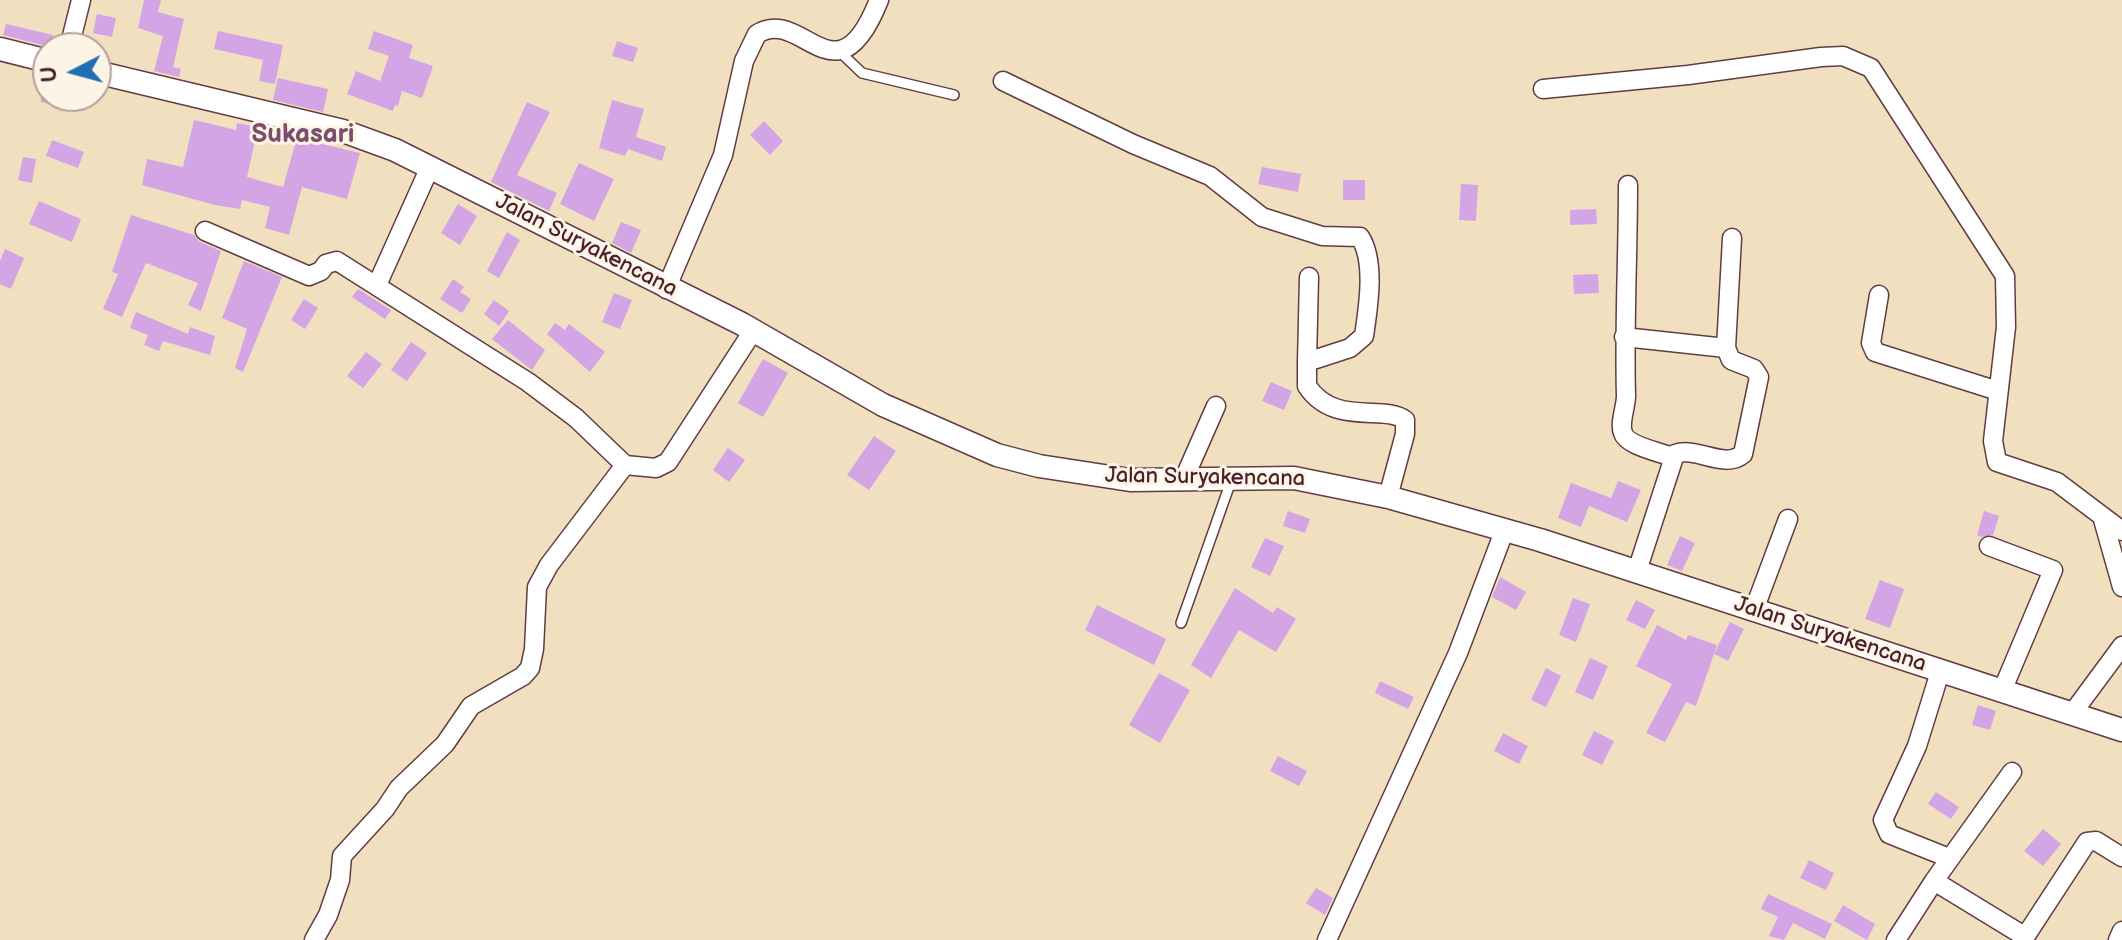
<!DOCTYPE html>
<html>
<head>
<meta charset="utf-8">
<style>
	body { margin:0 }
	#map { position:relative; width:2122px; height:940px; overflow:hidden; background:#f0e0c0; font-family:"Balsamiq Sans",sans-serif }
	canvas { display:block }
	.north { position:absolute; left:32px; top:32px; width:80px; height:80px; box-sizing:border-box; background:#fcf5e5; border:2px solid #b59f9b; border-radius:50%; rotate:264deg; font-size:22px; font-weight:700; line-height:32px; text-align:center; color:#4a1f2b }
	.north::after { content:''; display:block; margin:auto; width:28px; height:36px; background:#1f6fb2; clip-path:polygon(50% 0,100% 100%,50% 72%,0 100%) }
</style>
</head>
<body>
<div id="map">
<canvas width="2122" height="940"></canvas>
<div class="north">U</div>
</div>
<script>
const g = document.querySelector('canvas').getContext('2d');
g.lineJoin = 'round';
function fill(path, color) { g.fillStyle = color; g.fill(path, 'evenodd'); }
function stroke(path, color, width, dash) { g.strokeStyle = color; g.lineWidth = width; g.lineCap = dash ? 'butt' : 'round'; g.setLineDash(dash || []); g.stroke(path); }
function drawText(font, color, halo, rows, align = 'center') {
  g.font = font + ' "Balsamiq Sans",sans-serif'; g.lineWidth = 6; g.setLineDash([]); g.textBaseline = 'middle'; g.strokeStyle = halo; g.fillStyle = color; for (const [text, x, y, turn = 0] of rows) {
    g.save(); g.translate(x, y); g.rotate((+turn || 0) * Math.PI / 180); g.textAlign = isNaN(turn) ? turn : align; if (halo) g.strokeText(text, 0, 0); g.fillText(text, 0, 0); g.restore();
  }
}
const building = new Path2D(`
	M144,0H161L158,12L184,19L173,67L181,69L179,77L154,71L163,36L138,28Z
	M97,14L116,18L112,37L93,33Z
	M6,24L53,35L50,47L3,35Z
	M218,31L283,45L275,84L259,81L263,60L214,49Z
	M374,31L413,45L409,58L433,66L422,98L402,91L398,106L395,105L393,111L347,94L356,71L380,81L389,56L368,49Z
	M617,41L638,48L633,62L612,56Z
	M278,78L328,89L323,112L273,100Z
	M41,96H86L83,111L41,102Z
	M612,100L644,109L636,137L666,147L662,161L628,149L625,156L599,148Z
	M527,102L550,112L517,175L557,193L549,211L491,182Z
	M194,120L236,130L237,123L258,127L247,177L283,187L297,138L360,153L347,199L302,187L289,235L265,228L270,207L242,200L240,209L215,205L142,185L147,159L183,167Z
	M764,121L783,141L770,155L750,135Z
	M52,140L84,152L78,168L46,156Z
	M23,157L36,159L32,183L18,180Z
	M579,163L614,179L594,221L560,204Z
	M1262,167L1301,174L1298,192L1258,184Z
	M1343,180H1365V200H1343Z
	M1461,184L1478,185L1476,221L1459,220Z
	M39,201L81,219L72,242L29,224Z
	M458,204L477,216L460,245L441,233Z
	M1596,209L1597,224L1570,225V210Z
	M131,215L194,235L200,242L221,251L201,311L188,305L198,283L146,263L122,317L103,309L118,274L112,272Z
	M621,222L641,230L631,253L612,243Z
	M507,232L520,240L499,278L487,271Z
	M5,249L24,258L11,289L0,284V261Z
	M244,261L282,277L243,372L235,368L247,329L222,318Z
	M1598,274L1599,293L1574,294L1573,275Z
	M453,279L464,287L460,292L471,299L462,313L440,299Z
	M358,289L391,310L385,319L352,297Z
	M614,293L632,300L620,329L602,322Z
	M304,299L318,308L305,329L291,320Z
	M494,300L509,311L499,326L484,314Z
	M136,312L188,334L190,327L215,336L210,355L163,341L159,351L144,345L148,335L130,328Z
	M508,320L545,350L532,370L492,339Z
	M555,323L565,330L569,324L605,352L590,372L547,334Z
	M411,342L427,353L407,381L391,370Z
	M366,352L382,364L363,388L347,376Z
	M763,359L788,373L763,417L738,403Z
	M1271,382L1292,391L1284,410L1262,401Z
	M874,436L896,451L869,490L847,475Z
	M728,448L745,460L729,482L713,470Z
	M1618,481L1641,490L1627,522L1589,506L1581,527L1558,518L1571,483L1611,498Z
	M1288,511L1310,519L1305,533L1283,526Z
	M1984,511L1999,516L1993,535L1982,537L1977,535Z
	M1680,536L1695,543L1682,571L1667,565Z
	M1265,538L1284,546L1270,576L1251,567Z
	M1500,577L1526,592L1516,610L1492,597Z
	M1880,580L1904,589L1890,628L1865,619Z
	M1235,588L1273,613L1277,607L1296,619L1276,652L1239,630L1211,678L1191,665Z
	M1573,598L1590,604L1576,642L1559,635Z
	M1636,600L1655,610L1645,629L1626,620Z
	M1097,605L1166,639L1154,665L1085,630Z
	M1730,622L1744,629L1728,661L1714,654Z
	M1657,625L1686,640L1688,635L1717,645L1696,706L1686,702L1665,742L1646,733L1672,684L1636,666Z
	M1590,658L1608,666L1593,700L1575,692Z
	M1546,668L1561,676L1546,707L1531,700Z
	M1159,673L1190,690L1160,743L1129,725Z
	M1380,681L1414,697L1408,709L1375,693Z
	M1978,705L1996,711L1990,730L1972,725Z
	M1594,731L1614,741L1602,765L1582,755Z
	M1503,733L1528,746L1519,764L1494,751Z
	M1278,756L1307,771L1299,786L1270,771Z
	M1936,792L1959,807L1951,819L1928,804Z
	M2043,829L2061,844L2043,866L2024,851Z
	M1809,860L1834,873L1826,890L1800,878Z
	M1316,888L1333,898L1325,915L1306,903Z
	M1768,894L1832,924L1825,939L1793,923L1784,940L1769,936L1778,917L1761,909Z
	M1843,905L1875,924L1867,940L1834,921Z`);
const service = new Path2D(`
	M839,51L862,73L954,95
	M1181,623L1231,481`);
const minor = new Path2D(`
	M69,48L81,0
	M1003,81L1133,144L1210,176L1262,217L1322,236L1360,237C1376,262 1368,308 1364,336L1350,348L1307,362V386C1334,427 1384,404 1405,420V434L1388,497
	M1543,89L1688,75L1821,57L1843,56L1871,68L2005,276L2006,327L1993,441L1997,462L2057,482L2122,531
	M1628,185C1628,256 1624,326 1626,396C1626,407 1619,423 1623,433C1627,446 1660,452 1672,457
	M205,231L309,276L321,271L326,264L337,261L528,382L576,418L625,465
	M377,285L430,167
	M666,289L723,155L744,61L757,34C802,5 836,108 879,0
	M1879,295L1871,343L1875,352L1998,391
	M1624,337L1726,348
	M1307,362L1309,277
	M1183,481L1216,406
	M2102,516L2122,587
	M1989,546L2053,570L2002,691
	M1637,571L1675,454C1697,446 1724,470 1743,454L1759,377L1754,369L1731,360L1726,348L1732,238
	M1754,610L1788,519
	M1940,672L1917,746L1883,820L1889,834L1949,858
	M2071,715L2122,646
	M2012,772L1934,881L2024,936
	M314,940L328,915L340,880L342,856L385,809L399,788L445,744L471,706L523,676L530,668L534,649L537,587L549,565L625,465L656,468L668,462L753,331
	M1327,940L1458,653L1505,529
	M1896,940L1934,881
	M2023,940L2087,842L2096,841L2122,857
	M2118,940L2122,931`);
const tertiary = new Path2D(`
	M0,49L48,61
	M96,72L343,131L395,150L742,324L883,405L997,455L1039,466L1130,480L1294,478L1388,497L1540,540L2122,730`);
const streetNames = [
	["Jalan Suryakencana",586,246,27],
	["Jalan Suryakencana",1205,478,1],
	["Jalan Suryakencana",1830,635,18]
];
const quarterNames = [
	["Sukasari",303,135]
];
fill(building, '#d3a5e4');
stroke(service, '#633c41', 12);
stroke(minor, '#633c41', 21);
stroke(tertiary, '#633c41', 25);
stroke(service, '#fff', 9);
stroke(minor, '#fff', 18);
stroke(tertiary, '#fff', 22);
drawText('22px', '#4a1f2b', '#fcf5e5', streetNames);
drawText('bold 26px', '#7a4e6c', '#fcf5e5', quarterNames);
</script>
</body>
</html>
